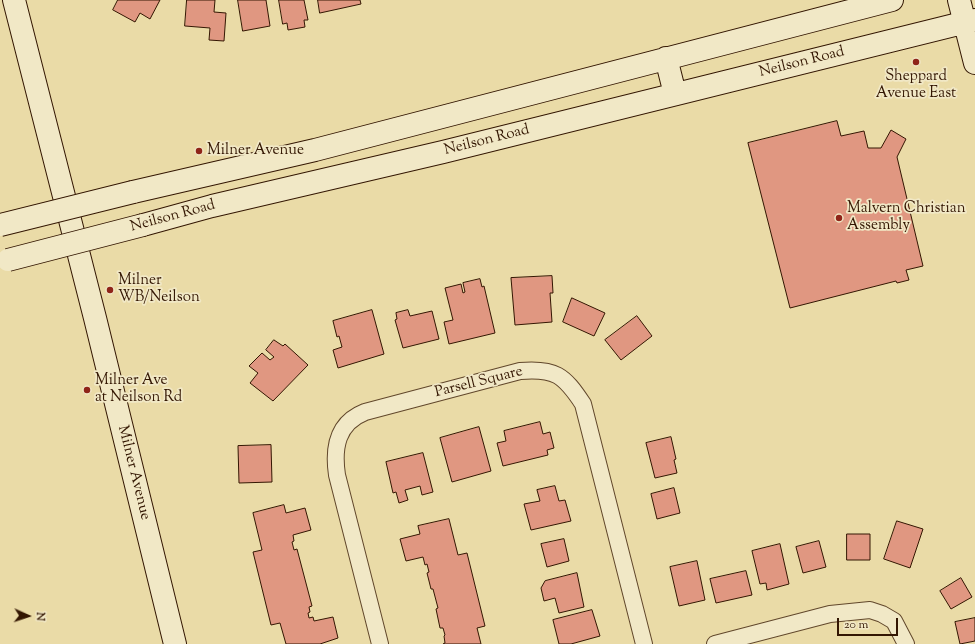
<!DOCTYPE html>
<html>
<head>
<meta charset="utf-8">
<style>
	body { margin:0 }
	#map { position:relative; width:975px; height:644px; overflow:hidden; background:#eadba7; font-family:"Sorts Mill Goudy",serif }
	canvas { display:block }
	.north { position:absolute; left:8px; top:596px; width:40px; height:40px; -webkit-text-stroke:3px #f1e8c6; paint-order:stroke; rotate:93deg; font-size:11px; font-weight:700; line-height:16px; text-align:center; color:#331602 }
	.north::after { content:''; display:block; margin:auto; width:14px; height:18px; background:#331602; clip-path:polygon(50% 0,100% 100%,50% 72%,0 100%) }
	.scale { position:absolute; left:837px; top:618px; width:61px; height:18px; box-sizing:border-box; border:2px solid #331602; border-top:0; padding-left:5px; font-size:12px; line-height:14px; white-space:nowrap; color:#331602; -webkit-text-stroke:3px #f1e8c6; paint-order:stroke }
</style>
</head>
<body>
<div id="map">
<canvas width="975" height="644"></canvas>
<div class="north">N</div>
<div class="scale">20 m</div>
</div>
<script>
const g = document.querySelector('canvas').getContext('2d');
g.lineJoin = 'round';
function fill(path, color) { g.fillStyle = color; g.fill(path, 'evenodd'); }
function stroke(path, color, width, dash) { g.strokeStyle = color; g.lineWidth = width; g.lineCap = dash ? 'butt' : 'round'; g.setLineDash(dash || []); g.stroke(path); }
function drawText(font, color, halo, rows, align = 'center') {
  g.font = font + ' "Sorts Mill Goudy",serif'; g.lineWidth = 3.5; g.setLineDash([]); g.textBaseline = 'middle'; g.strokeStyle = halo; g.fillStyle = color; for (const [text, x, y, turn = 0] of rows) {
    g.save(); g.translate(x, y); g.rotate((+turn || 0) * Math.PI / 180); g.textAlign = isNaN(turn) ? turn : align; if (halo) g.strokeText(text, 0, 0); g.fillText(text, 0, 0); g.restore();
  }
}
const building = new Path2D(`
	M118,0H160L150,19L140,13L135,22L113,10Z
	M187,0H215L214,12L226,13L224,41L209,40L210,28L185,26Z
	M238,0H266L270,26L243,31Z
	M279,0H304L308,20H304L305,27L288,30L287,23L283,24Z
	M318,0H360L361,4L320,13Z
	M837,121L841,136L864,131L868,148H881L891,130L906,139L897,157L923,266L906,270L909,280L897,283L896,281L790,308L748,143Z
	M552,276L553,293H550L552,322L515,325L511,278Z
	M480,279L482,287L484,286L495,333L449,344L444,322L453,320L445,288L461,284L463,293L465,292L463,283Z
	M572,298L605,313L594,336L563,322Z
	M372,310L384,354L338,368L333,350L342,347L339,336L337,337L333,321Z
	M408,310L410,316L432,311L439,339L403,348L395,320L397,319L396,313Z
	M637,316L652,336L621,360L605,340Z
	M274,340L283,346L285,344L308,365L273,401L250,383L258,373L249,366L262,353L270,360L274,357L266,350Z
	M540,422L543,434L550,432L554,448L547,450L548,455L503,466L497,443L506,441L504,431Z
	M479,427L491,471L452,482L440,438Z
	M671,437L676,459L674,460L677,473L655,478L646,443Z
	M271,445L272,482L239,483L238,446Z
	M423,453L433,492L422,495L420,486L405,490L408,500L399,503L396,492L393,493L386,462Z
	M555,486L559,501L565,500L571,521L531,530L524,504L540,501L537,490Z
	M674,488L680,513L657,519L651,494Z
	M284,505L286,513L305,508L311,530L293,535L294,541L292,542L294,550L297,549L312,606L309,607L310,612L308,613L309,618L313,617L314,621L333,617L338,638L320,644H286L280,623L271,625L253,552L262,550L253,513Z
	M449,519L458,555L467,553L485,626L477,628L481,644H443L445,643L444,636L445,635L443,628H440L436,609L438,608L433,589H431L427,573L429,572L427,564L425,565L423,557L406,561L400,539L420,534L418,526Z
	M897,521L923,529L910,568L884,559Z
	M847,534H870V560H847Z
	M564,539L569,561L547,567L541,544Z
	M819,541L826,567L803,573L796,547Z
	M780,544L789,584L767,590L766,583L760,584L752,551Z
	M697,561L705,600L679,606L670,567Z
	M746,571L752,595L716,603L710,579Z
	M577,573L584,607L559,613L555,598L544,601L541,588L545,581Z
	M961,578L972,597L951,609L940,591Z
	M592,610L600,636L571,644H559L553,620Z
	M975,618V641L960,644L955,622Z`);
const minor = new Path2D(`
	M380,644L337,475C333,448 337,423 365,412L520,371C555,368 564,375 583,404L644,644
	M715,644L830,614L870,610L882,614L894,621L906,644`);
const secondary = new Path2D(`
	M14,0L95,318L175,644
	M959,0L975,63
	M666,58L675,94
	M133,192L315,150L892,0
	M143,225L212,206L443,152L975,20`);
const secondaryBridge = new Path2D(`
	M0,225L133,192
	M8,260L143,225`);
const markers = [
	[916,62,4,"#8f2418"],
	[199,151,4,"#8f2418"],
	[839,218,4,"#8f2418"],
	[110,290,4,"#8f2418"],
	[87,390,4,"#8f2418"]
];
const streetNames = [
	["Neilson Road",802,63,-14],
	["Neilson Road",487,141,-14],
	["Neilson Road",173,217,-15],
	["Parsell Square",479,383,-14],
	["Milner Avenue",133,473,76]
];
const poiNames = [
	["Sheppard",916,77,"center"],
	["Avenue East",916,94,"center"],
	["Milner Avenue",207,151],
	["Malvern Christian",847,209],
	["Assembly",847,226],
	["Milner",118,281],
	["WB/Neilson",118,298],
	["Milner Ave",95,381],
	["at Neilson Rd",95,398]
];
fill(building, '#e09781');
stroke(building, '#331602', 1);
stroke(minor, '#61472b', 18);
stroke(secondary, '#331602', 24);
stroke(minor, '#f1e8c6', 16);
stroke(secondary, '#f1e8c6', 22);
stroke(secondaryBridge, '#331602', 24, []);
stroke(secondaryBridge, '#f1e8c6', 22);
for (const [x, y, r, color] of markers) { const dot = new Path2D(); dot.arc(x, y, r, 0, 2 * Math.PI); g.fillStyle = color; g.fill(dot); stroke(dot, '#f1e8c6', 1.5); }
drawText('15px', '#331602', '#f1e8c6', streetNames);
drawText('15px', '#331602', '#f1e8c6', poiNames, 'left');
</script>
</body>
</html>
